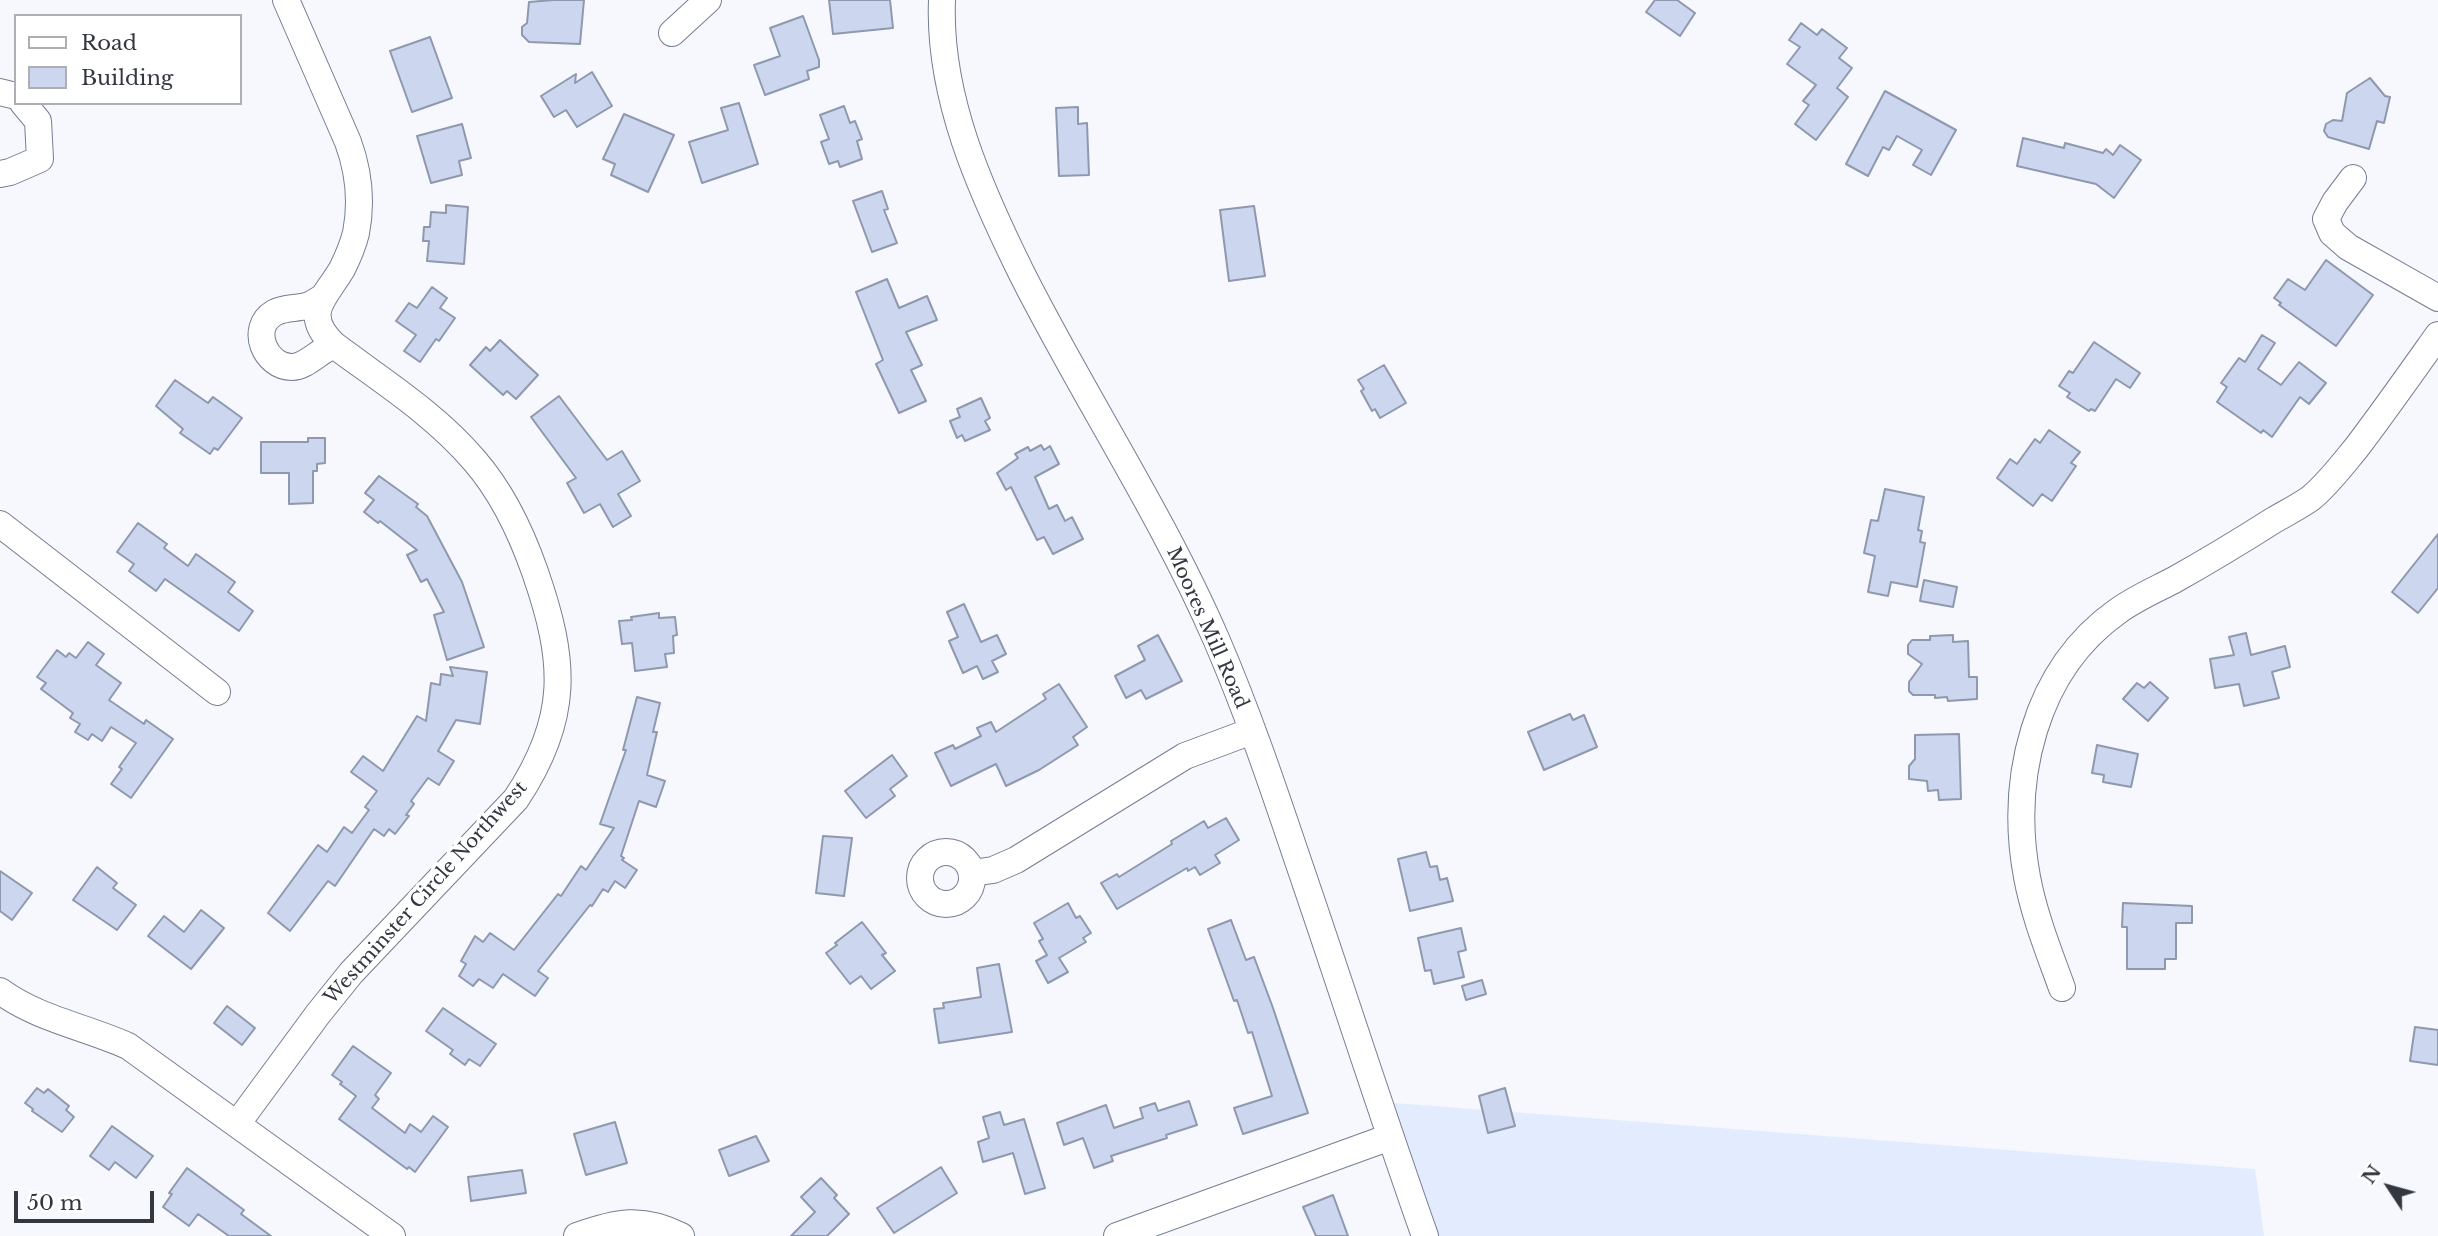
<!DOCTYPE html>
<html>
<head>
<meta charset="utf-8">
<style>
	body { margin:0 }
	#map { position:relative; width:2438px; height:1236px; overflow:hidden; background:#f6f8fd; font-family:"Libre Baskerville",serif }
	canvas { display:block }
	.legend { position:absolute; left:14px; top:14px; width:228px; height:91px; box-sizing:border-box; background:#fff; border:2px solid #adafb3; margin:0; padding:9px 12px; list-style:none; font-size:21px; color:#333740 }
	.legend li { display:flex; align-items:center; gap:14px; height:35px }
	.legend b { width:35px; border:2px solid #adafb3 }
	.north { position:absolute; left:2354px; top:1152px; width:70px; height:70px; -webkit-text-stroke:5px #fff; paint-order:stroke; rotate:306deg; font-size:19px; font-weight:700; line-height:28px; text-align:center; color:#333740 }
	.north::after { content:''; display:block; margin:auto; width:24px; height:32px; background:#333740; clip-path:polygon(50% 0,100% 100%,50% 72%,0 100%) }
	.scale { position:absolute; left:14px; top:1191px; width:140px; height:32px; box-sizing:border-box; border:4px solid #333740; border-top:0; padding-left:9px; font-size:21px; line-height:24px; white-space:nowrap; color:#333740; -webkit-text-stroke:5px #fff; paint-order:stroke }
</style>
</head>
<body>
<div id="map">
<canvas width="2438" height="1236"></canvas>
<ul class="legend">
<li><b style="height:9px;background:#fff"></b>Road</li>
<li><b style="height:19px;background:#ccd6ee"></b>Building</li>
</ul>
<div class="north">N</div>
<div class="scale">50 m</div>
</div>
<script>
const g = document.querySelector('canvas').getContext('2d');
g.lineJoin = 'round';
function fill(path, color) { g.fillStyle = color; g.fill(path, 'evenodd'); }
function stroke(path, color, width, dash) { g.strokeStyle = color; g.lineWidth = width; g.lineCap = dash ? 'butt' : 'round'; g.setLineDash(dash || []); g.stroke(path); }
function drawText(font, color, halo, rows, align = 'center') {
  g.font = font + ' "Libre Baskerville",serif'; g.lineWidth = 7; g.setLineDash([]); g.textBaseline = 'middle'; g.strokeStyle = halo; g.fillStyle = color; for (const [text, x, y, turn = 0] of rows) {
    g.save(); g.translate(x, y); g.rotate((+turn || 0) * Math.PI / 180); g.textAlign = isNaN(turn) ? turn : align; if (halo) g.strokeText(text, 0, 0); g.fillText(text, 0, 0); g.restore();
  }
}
const built = new Path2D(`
	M1369,1101L2255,1169L2264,1236H1415Z`);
const building = new Path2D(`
	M553,0H584L580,44L529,42L522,35V27L527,23L529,2Z
	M829,0H890L893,28L833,34Z
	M1655,0H1677L1695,13L1680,36L1646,12Z
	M803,16L819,60V67L807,71L809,79L765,95L754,65L780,56L770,28Z
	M1801,23L1817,35L1822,29L1847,48L1839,58L1852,68L1837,88L1848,97L1816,140L1795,124L1809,105L1803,101L1816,85L1787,64L1800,47L1789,40Z
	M430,37L452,98L412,112L390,51Z
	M592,72L612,106L577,127L566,110L554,117L541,96L576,74L575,83Z
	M2370,78L2385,96L2390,97L2384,123L2377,121L2369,149L2328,137L2324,131L2326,124L2333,120L2342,121L2347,93Z
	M1885,91L1956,130L1931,175L1913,165L1922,150L1897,136L1889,150L1883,147L1868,176L1846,164Z
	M739,103L758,164L702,183L689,142L728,130L721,108Z
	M844,106L850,123L855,121L862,139L857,141L862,159L840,167L838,161L829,164L821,142L829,139L820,115Z
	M1078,107V124L1087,123L1089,175L1059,176L1056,108Z
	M624,114L674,135L648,192L611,175L615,164L603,159Z
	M462,124L471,158L459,161L462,175L431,183L417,136Z
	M2023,138L2064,148L2065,143L2103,153L2106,149L2113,155L2120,145L2141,160L2114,198L2096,184L2017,166Z
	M882,191L888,209L884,210L897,243L872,252L853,201Z
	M446,205L468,207L464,264L427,261L429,241H423L424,227H430L431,212L446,213Z
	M1254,206L1265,276L1229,281L1220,210Z
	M2326,260L2373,295L2336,346L2279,305L2281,303L2274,298L2288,279L2305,290Z
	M887,279L899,308L927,296L937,320L906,332L922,365L911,370L926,401L899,413L876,364L883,360L856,292Z
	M432,287L447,298L440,308L455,318L439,341L436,339L420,362L404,351L416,335L396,321L409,303L417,308Z
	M2262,335L2275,343L2258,369L2281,385L2299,362L2326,383L2309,404L2300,397L2272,437L2263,430L2261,433L2217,402L2227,387L2221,383L2239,358L2245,362Z
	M500,340L538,375L516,399L507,391L503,395L470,365L486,347L490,351Z
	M2094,342L2140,373L2130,388L2116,379L2095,411L2091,409L2089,411L2067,397L2070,393L2059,386L2069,371L2073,373Z
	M1384,365L1406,403L1380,418L1375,409L1372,411L1361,391L1364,389L1358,380Z
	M175,380L208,403L213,397L242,418L218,450L214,448L210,454L180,433L183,429L156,406Z
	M559,396L607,460L622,451L640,481L618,494L631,516L613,527L600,504L584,513L567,483L576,478L531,417Z
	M981,398L990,418L985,421L990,430L965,441L962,435L957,438L950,421L960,417L957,409Z
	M2049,430L2080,452L2071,463L2076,466L2052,501L2042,494L2033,506L1997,478L2010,459L2017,464L2035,439L2040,443Z
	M308,438H325V463L317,464V471H313V503L289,504V473H261V442H308Z
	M1041,445L1044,450L1050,446L1059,464L1035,477L1049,509L1057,505L1065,521L1072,517L1083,539L1053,554L1044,537L1037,540L1011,487L1006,490L997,473L1018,458L1015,454L1028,447L1030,451Z
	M379,476L418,504L416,507L427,516L462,582L484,647L447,660L434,615L444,612L427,579L421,582L407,555L417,550L380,521L378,523L364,512L374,500L365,493Z
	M1885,489L1924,497L1918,530L1922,531L1920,542L1925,543L1917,587L1891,582L1888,596L1868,592L1875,556L1864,553L1871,520L1878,521Z
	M138,523L167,544L164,548L188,566L196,554L235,582L228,592L253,611L239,631L165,579L156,591L129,571L134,564L117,552Z
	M2438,534V588L2418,613L2392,592Z
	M1924,580L1957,587L1953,607L1920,601Z
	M964,604L981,642L997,635L1006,654L992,661L998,672L983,679L977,666L963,673L949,641L958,637L947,612Z
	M659,613V618L675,617L677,635L673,636L674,653L665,654L667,667L635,671L632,643L622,644L619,621L632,620L631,617Z
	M2246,633L2251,655L2285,646L2290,667L2272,672L2279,698L2244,706L2239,684L2215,688L2210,659L2234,655L2229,637Z
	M1158,635L1182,681L1146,699L1141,690L1126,698L1115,676L1145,660L1138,646Z
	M1953,635V642L1968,641L1969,677H1977V699L1948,701L1947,697L1935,698V695H1913L1909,691V682L1922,664L1908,654V645L1912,640H1930V636Z
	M88,642L104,654L96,665L121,683L109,700L144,724L146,720L173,739L131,798L111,784L122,769L119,767L136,743L111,727L102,741L92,734L88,740L75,732L80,724L70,718L73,713L41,689L46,683L37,677L57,650L66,657L69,653L76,658Z
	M450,667L487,672L480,724L456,720L438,751L454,761L439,785L428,778L411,801L414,804L406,815L409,816L395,834L389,829L384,836L374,829L335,886L328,881L290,931L268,913L318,845L327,852L344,827L352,833L369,810L365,807L377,791L351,772L363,756L383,771L417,716L426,721L431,683L440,685L441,674L453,676Z
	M2150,682L2168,698L2148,721L2123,699L2137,683L2144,688Z
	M1059,684L1087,727L1073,737L1078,745L1039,770L1006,786L996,764L951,786L935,753L953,745L955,749L981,736L977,728L991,722L996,732L1046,699L1043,694Z
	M637,697L660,703L653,732H657L647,775L665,781L656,807L639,801L621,856L624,858L622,860L637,870L625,888L615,881L608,892L603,889L592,906L590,905L538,971L548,978L535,996L503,974L493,988L479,979L473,986L459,976L466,964L461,961L475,936L483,942L490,933L514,950L558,894L561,896L581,866L586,870L614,828L600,824L626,750H623Z
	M1570,714L1573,720L1584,715L1597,747L1544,770L1528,732Z
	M1959,734L1961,799L1939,800L1938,790L1928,791L1927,781L1909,779V766L1915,759V735Z
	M2097,745L2138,754L2131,787L2103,782L2104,775L2092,773Z
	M892,755L907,776L890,789L895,796L866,818L845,791Z
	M1226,818L1239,840L1215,855L1220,863L1200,875L1195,867L1188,871L1187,868L1117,909L1101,883L1117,874L1119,877L1172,844L1171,841L1204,821L1208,828Z
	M823,836L852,838L844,896L816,893Z
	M1426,852L1430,867L1437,866L1440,880L1447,878L1453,901L1410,911L1398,859Z
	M97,867L117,883L113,888L136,905L117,930L73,900Z
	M0,871L32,893L12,920L0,911Z
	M1068,903L1076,918L1080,916L1091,933L1083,938L1086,942L1059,958L1068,972L1048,983L1036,961L1047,955L1039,941L1043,939L1034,923Z
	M2123,903L2192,906V923H2176V959H2165V969H2127V927H2122Z
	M201,910L224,928L191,969L148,936L164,916L184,932Z
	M1231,920L1246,960L1254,957L1273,1008L1308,1113L1243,1134L1234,1108L1272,1096L1252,1032L1248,1033L1237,1000L1234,1001L1208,929Z
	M862,922L886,953L882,955L895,971L871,989L861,976L850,984L826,953L837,945L835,943Z
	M1461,928L1466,950L1458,952L1464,977L1434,984L1431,970L1425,971L1418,938Z
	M999,964L1012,1032L939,1043L934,1009L944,1008L943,1003L981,997L977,968Z
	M1482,980L1486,994L1466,1000L1462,986Z
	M227,1006L255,1028L242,1045L214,1023Z
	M443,1008L496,1044L480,1066L469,1059L465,1065L450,1054L453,1050L426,1031Z
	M2415,1027L2438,1030V1065L2410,1061Z
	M353,1046L391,1073L375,1095L379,1099L372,1108L405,1133L410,1124L421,1132L433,1116L448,1127L415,1172L409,1167L407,1169L339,1119L356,1096L340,1084L342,1082L332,1075Z
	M37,1088L44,1093L48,1089L69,1106L66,1110L74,1117L62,1132L32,1111L33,1109L25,1103Z
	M1505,1088L1515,1126L1488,1133L1479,1096Z
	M1189,1101L1197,1125L1166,1135L1167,1138L1111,1156L1113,1161L1094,1168L1083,1138L1064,1145L1057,1123L1106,1105L1114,1128L1143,1118L1140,1108L1155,1103L1158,1111Z
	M1000,1112L1004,1125L1024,1119L1045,1188L1025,1194L1013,1153L983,1162L978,1142L989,1138L983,1117Z
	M615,1122L627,1163L586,1175L574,1134Z
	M112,1126L153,1156L136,1178L115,1162L109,1170L90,1156Z
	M756,1136L769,1161L729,1176L719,1150Z
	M941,1167L957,1193L894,1233L877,1208Z
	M187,1168L244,1210L241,1214L271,1236H229L198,1214L189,1226L163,1207L172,1194L169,1193Z
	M522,1170L526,1193L471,1201L468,1177Z
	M821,1178L837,1195L834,1198L849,1214L827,1236H791L815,1212L801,1197Z
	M1333,1195L1348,1236H1316L1303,1207Z`);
const minor = new Path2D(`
	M942,0C938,96 980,189 1022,274C1084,397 1162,514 1217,641C1248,713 1273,787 1298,861C1341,986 1381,1112 1425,1236
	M672,33L708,0
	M0,92L16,96
	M0,174L10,172L40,159L38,121L23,103
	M2353,178L2335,202L2326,219L2332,233L2348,247L2438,298
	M320,299C316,301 311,305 306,306C295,309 285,307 274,313C249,328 265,367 292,367C306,367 320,350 334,345
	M0,524L217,692
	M920 878a26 26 0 1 1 52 0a26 26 0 1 1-52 0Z
	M972,873L993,870L1016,860L1185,756L1252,731
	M2062,988C2049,952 2034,915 2027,877C2009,780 2034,670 2118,611C2136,598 2155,590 2174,580C2208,561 2241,541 2274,520C2286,513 2300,506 2311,498C2328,484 2343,464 2357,447C2385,410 2411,373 2438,335
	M0,991C38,1019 86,1027 128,1046L392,1236
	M237,1124L318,1014L351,973L516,799C570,718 566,661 535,572C521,532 502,492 474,460C435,414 382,381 334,345C301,313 325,298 342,269C347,259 353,245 356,233C362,202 359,172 348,142L286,0
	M577,1236C616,1222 642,1216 681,1236
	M1117,1236L1390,1137`);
const streetNames = [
	["Moores Mill Road",1207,628,66],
	["Westminster Circle Northwest",426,893,-48]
];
fill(built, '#e3ecfe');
fill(building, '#ccd6ee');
stroke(building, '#8e98ae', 2);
stroke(minor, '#747e93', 28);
stroke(minor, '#fff', 26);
drawText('19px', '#333740', '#fff', streetNames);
</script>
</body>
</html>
